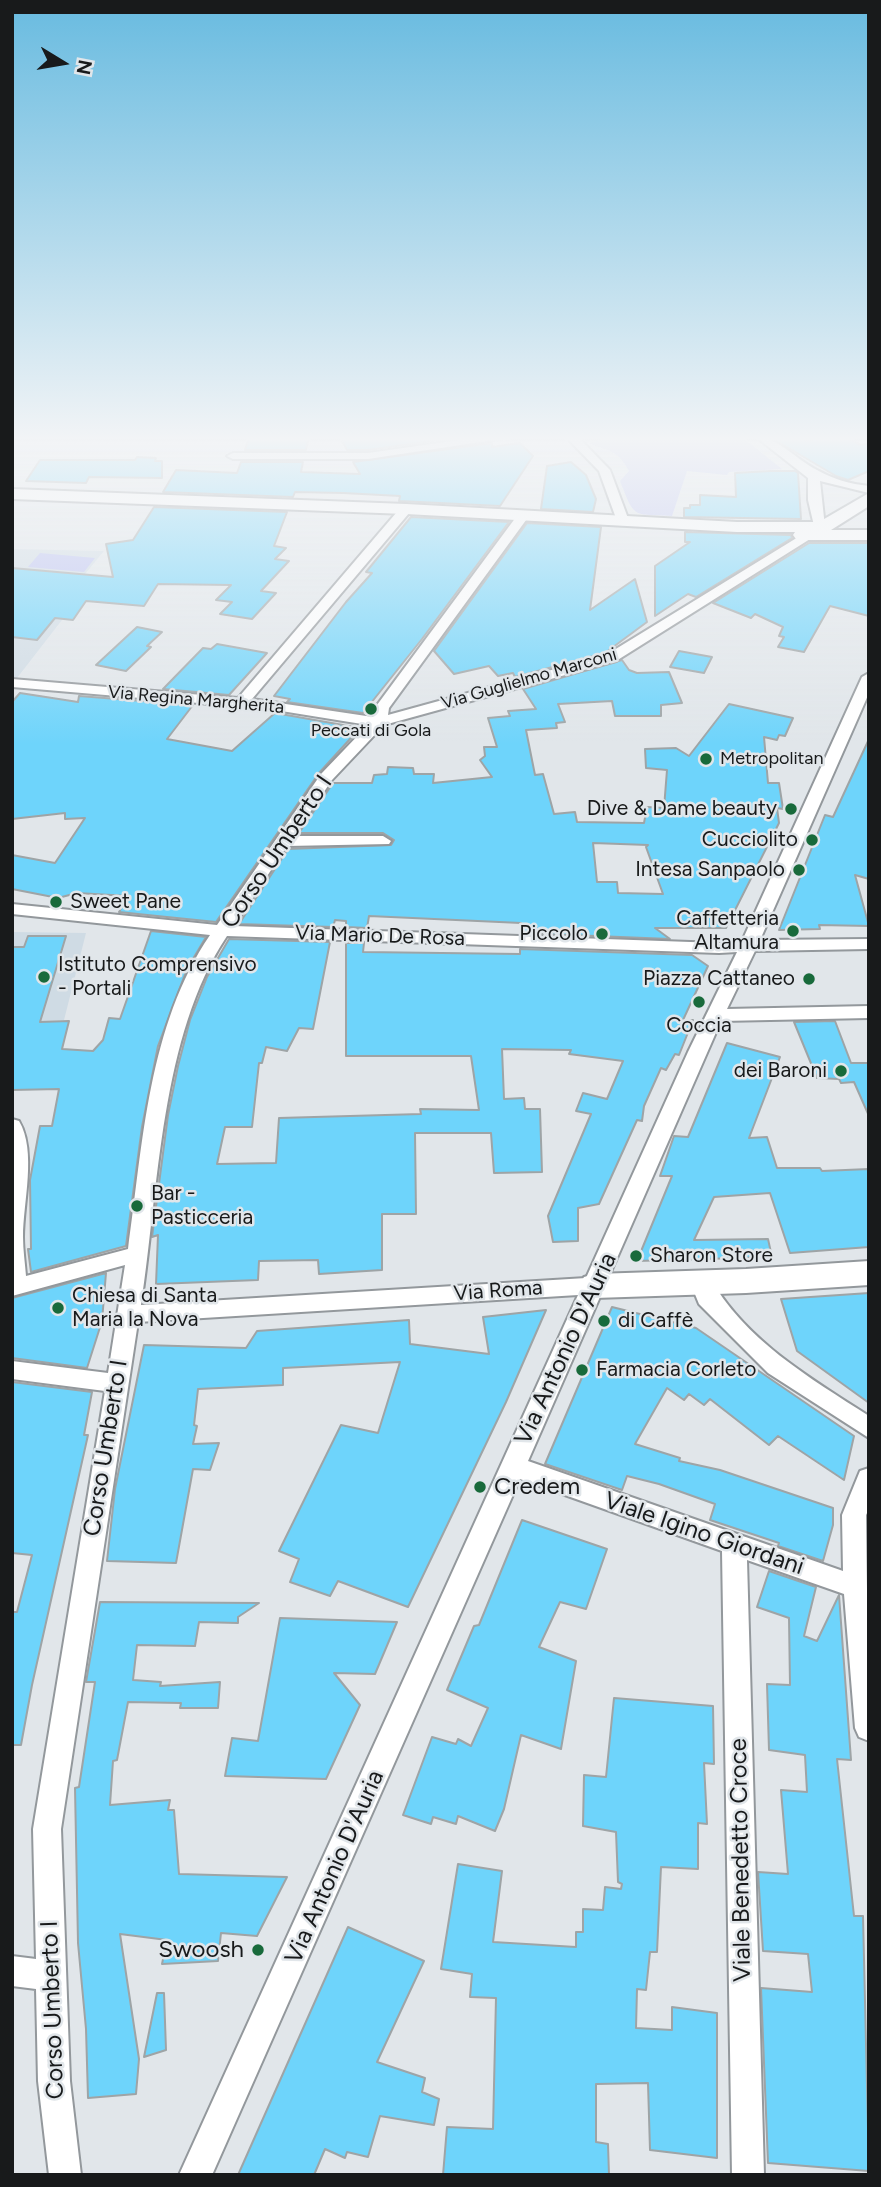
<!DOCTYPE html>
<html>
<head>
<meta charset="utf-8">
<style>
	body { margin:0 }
	#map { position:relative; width:881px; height:2187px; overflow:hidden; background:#e1e6ea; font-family:Figtree,sans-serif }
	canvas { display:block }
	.frame { position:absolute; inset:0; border:14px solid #181a1b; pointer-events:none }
	.north { position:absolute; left:28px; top:28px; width:70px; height:70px; -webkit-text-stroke:5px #e1e6ea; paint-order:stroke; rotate:101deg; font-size:19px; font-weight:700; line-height:28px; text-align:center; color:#181a1b }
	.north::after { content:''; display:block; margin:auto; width:24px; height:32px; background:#181a1b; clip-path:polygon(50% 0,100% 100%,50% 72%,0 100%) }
</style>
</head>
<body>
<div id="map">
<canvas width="881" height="2187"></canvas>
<div class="frame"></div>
<div class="north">N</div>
</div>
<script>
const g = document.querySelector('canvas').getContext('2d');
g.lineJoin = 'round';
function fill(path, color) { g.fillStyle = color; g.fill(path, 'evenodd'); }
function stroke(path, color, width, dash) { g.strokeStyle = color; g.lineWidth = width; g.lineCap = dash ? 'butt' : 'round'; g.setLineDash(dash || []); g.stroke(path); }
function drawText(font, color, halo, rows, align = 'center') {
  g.font = font + ' Figtree,sans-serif'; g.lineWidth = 5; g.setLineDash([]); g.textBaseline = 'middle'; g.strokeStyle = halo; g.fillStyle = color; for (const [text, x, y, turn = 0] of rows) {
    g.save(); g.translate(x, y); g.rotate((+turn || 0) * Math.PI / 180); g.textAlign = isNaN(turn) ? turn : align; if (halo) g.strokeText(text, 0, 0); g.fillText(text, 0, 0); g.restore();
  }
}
const built = new Path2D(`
	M12,549L104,551L85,574L91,575L62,620L17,678H12Z
	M12,932L86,933L64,1020L54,1021L46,1047L12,1045Z`);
const green = new Path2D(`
	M612,437H742L782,469L729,472L727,475L687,471L672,516C632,514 635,519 620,481L629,471C616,448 610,453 589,443Z
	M40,553L95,558L84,572L28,567Z`);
const building = new Path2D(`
	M249,437H309L306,450H245Z
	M360,437H459L368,450H347L341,439Z
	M770,437H802L806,441L820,437H846L861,445L869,443V471L848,480L836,476Z
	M492,443V447L520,443L533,456L500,506L399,501L400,496L343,493L295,492L293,497L163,492L176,470L237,473L241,462H303L301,472L360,474L353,462Z
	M137,457L156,458L155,461H162V478L89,477L86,483L26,481L40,460H135Z
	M571,462L586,475L596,499L593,512L541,509L547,466Z
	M770,471H795L798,473L801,519L684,517V508H690V505H700V495L736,497L735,473Z
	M154,507L287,512L274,546L286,548L275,559L289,561L261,591L276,593L252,619L220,614L232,602L216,600L231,585L158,584L144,606L86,601L73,620L55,618L37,640L12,637V568L113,577L106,544L133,540Z
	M411,517L509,522L422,639L363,713L287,702L290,699L274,696L346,602L372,573L366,572Z
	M527,523L601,527L590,610L635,579L647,622L605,653L515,677L513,673L498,676L489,666L454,674L434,651Z
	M685,532L791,535L792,538L696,597L688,594L655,616V566L690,542H685Z
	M809,543H869V616L830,606L804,652L778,647L784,637L779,636L783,627L755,614L751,618L713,603Z
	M137,627L162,632L147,646L151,647L126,671L96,665Z
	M217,644L267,653L229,695L163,689L203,648L211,649Z
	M679,651L712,657L704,673L670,667Z
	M622,660L629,670L637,673L669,672L682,703L661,705V716H615L612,701L558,704L565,722L556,723L557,728L526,730L535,775L543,774L554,814L575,812L577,822L644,823L647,807L664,808L667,770L646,768L645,749L676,748L689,756L729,704L793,718L785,736L779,735L777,740L764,737L768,783H779L783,809L777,808L779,823L726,928H655L670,939L521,933V923L369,916L367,928L346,927V921L335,920L333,927L239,924L288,849L391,845L394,840L383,833H299L333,783H372L374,775L387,774L388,767L413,768L414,774H434L433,783L492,777L480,760L485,756L484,747H497L488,718L510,716L508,711L536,709L523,689ZM593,843L648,845L646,847L663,894L618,893L617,882H597Z
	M20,693L78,702L79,696L193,705L167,739L232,751L275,713L360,728L319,773L216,922L157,916L119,912L128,896L77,893L58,898L12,889V855L55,863L85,818L65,819V813L12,819V702Z
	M869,739V879L855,875L869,926L819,925L820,929L779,930L825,815L833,817Z
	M151,931L206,937L187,969L158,1046L142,1127L126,1246L31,1272L28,1249H31L30,1180L40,1126H52L59,1089L12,1090V947H24L28,936H66L40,1022L69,1021L62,1049L93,1051L103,1040L109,1018L120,1019Z
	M229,939L330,942L313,1029L299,1028L287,1051L266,1047L262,1063H259L252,1127H225L217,1164L276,1163L279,1118L421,1114L420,1109L479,1110L471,1056H346V943H364L363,952L520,954V949L692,955L708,966L683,1020H693L679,1055L675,1054L666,1070L661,1068L644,1106L642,1121L637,1120L599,1204L578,1208V1241L553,1242L548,1216L591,1114L576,1111L583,1093L607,1099L623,1061L569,1054L571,1050L502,1049L504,1099L524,1098L525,1109H540L542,1172L494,1173L491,1133H415L416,1214H382V1270L319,1274L318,1260L259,1261L258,1280L156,1284L158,1235L152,1237L168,1115L178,1066L190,1020L207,977Z
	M835,1021L851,1063H869V1116L854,1082L841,1083L839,1079L817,1078L794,1022Z
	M727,1043L780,1057L749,1138L767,1137L777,1168H820L822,1171L869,1169V1247L790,1253L770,1193L714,1197L694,1240L768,1239L772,1257L637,1261L672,1176H660L674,1136L688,1137Z
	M106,1273L102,1321L87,1368L12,1358V1298Z
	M869,1293V1403L797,1351L781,1299Z
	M612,1307L696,1328L854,1436L844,1480L778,1436L769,1445L710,1399L704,1405L689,1394L684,1400L667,1388L635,1444L680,1458L679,1461L720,1470L833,1508V1525L823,1561L778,1546L779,1543L710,1520L715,1504L659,1484L627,1476L622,1490L545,1464Z
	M546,1310L506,1402L408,1607L338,1581L330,1596L290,1582L299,1559L279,1551L341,1425L378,1433L400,1362L283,1368V1385L198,1389L194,1425L197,1426L193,1444L219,1443L210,1470L193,1469L176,1563L107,1561L115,1489L144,1345L246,1348L257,1331L409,1320L410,1344L489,1354L483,1317Z
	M12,1382L92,1392L84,1435H88L32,1685L21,1745H12V1612H17L32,1555L12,1553Z
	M522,1520L607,1549L586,1609L560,1602L539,1647L576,1661L561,1749L521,1735L504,1809L495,1831L458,1816L456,1824L433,1817L431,1824L403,1815L432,1737L456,1744L458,1739L471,1746L488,1708L447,1690L474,1626L479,1625Z
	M769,1571L816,1587L804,1636L817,1641L839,1595L851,1760L837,1759L854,1916H863L869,2171L768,2163L761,1988L812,1992L808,1954L763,1951L758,1872L788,1874L781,1790L807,1792L805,1755L769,1750L767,1684L790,1685L789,1618L757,1607Z
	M100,1602L259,1603L238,1617V1623L199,1622L195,1646L137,1645L133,1680L161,1682L160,1686L220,1682L218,1708H180L181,1703L128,1702L117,1760L113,1761L110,1805L170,1800L168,1810H174L179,1874L287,1877L257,1936L221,1933L218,1961L162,1964L167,1940L120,1934L139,2059L136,2094L88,2098L86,2029L78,1943L75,1788L79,1787L95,1682H86Z
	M280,1618L397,1622L375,1674L334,1673L360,1705L326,1779L225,1776L232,1738L258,1741Z
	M614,1698L713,1706L714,1764L704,1763L707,1824L698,1823V1869L661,1867L657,1952H650L646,1990L637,1989L636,2028L672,2030V2007L717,2013V2158L650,2150L648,2083L596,2084V2142L608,2144L609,2175H443L447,2127L493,2129L496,1998L470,1997L472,1974L441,1969L458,1864L502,1871L493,1942L576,1947V1932H583V1909L603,1910L605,1887L621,1889L622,1884L618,1882L616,1832L583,1826L584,1775L606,1777Z
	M348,1927L424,1961L377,2062L425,2078L422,2092L439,2099L434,2125L380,2116L368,2157L347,2152L345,2158L325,2149L314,2175H238Z
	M157,1993H164L166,2050L144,2057Z`);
const street = new Path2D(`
	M481,437H513L368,459H233L227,456L233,453H368Z
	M566,437H578L610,470L629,521L627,524L617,521L599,471Z
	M756,437C778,437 797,460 817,470C833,479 850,484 869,486V493L820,481L825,527L815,530L808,500V478Z
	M406,505L412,509L410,512L252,699L373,717L377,705L519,513L529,516L389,708L388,715L606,655L808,531L818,534L616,661L384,725L332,780L294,836H383L391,841L389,844L287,846L234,926L719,943L742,941L862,677L869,673V693L760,940L869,939V949L755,951L727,1009L869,1006V1018L721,1021L528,1461L843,1571L842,1515L860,1471L869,1468V1509L866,1515L869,1741L859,1737L855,1728L844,1594L747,1560L764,2175H732L722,1551L520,1479L212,2175H179L578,1295L138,1322L61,1829L70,2081L81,2175H49L38,2081L36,1989L12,1986V1956L36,1959L33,1829L105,1391L12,1379V1361L108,1373L125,1265L12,1296V1119L19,1121C37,1151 23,1203 23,1237C23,1250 25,1263 26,1276L128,1249C143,1143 148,1026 210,935L12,914V904L217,925L321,774L368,725L269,709L12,687V679L238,698L402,506ZM227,936L719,953L737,952L688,1052L586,1278L141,1305C159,1188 160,1036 227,936Z
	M701,1274L709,1276C743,1339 810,1378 869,1416V1438L768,1373L699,1304L690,1282L693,1276Z`);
const secondary = new Path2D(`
	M12,489L406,504L737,522H819L869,493V506L831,530H869V540H802L796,539L793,535L795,532H737L406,514L12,499Z
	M869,1261V1285L746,1293L595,1298L584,1295L579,1286L584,1277L595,1274L746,1269Z`);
const markers = [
	[371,709,7,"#186a3b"],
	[706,759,7,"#186a3b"],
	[791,809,7,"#186a3b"],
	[812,840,7,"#186a3b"],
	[799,870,7,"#186a3b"],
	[56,902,7,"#186a3b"],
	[793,931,7,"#186a3b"],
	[602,934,7,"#186a3b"],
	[44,977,7,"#186a3b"],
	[809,979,7,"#186a3b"],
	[699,1002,7,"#186a3b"],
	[841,1071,7,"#186a3b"],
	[137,1206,7,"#186a3b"],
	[636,1256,7,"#186a3b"],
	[58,1308,7,"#186a3b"],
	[604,1321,7,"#186a3b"],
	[582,1370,7,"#186a3b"],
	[480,1487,7,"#186a3b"],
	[258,1950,7,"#186a3b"]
];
const farStreetnames = [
	["Via Guglielmo Marconi",529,679,-16],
	["Via Regina Margherita",196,700,5]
];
const farPoinames = [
	["Peccati di Gola",371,731],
	["Metropolitan",720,759,"left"]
];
const poiNames = [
	["Dive & Dame beauty",777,809],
	["Cucciolito",798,840],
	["Intesa Sanpaolo",785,870],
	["Sweet Pane",70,902,"left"],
	["Caffetteria",779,919],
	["Altamura",779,943],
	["Piccolo",588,934],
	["Istituto Comprensivo",58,965,"left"],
	["- Portali",58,989,"left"],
	["Piazza Cattaneo",795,979],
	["Coccia",699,1026,"center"],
	["dei Baroni",827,1071],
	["Bar -",151,1194,"left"],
	["Pasticceria",151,1218,"left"],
	["Sharon Store",650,1256,"left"],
	["Chiesa di Santa",72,1296,"left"],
	["Maria la Nova",72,1320,"left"],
	["di Caffè",618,1321,"left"],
	["Farmacia Corleto",596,1370,"left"]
];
const streetNames = [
	["Via Mario De Rosa",380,936,2],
	["Via Roma",498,1291,-4]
];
const nearStreetnames = [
	["Corso Umberto I",277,852,-56],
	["Via Antonio D'Auria",566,1349,-65],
	["Corso Umberto I",106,1448,-81],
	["Viale Igino Giordani",704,1534,19],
	["Viale Benedetto Croce",741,1860,-91],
	["Via Antonio D'Auria",335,1867,-66],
	["Corso Umberto I",53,2010,-92]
];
const nearPoinames = [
	["Credem",494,1487],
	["Swoosh",244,1950,"right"]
];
fill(built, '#cfdbe4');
fill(green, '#bac0f3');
fill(building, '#6ed4fb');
stroke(building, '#9ea4a6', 2);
stroke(street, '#93989c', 4);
stroke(secondary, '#93989c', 4);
fill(street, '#fff');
fill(secondary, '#fff');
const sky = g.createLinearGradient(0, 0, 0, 744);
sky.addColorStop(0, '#68bbe0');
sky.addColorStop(0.59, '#f2f4f6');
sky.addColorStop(1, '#f2f4f600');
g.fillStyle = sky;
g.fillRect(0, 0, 881, 744);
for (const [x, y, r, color] of markers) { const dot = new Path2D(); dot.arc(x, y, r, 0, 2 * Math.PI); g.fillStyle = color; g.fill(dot); stroke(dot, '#e1e6ea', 2.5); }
drawText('18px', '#181a1b', '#e1e6ea', farStreetnames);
drawText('18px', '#181a1b', '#e1e6ea', farPoinames);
drawText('21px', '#181a1b', '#e1e6ea', poiNames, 'right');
drawText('21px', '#181a1b', '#e1e6ea', streetNames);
drawText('24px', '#181a1b', '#e1e6ea', nearStreetnames);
drawText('24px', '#181a1b', '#e1e6ea', nearPoinames, 'left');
</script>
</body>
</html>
